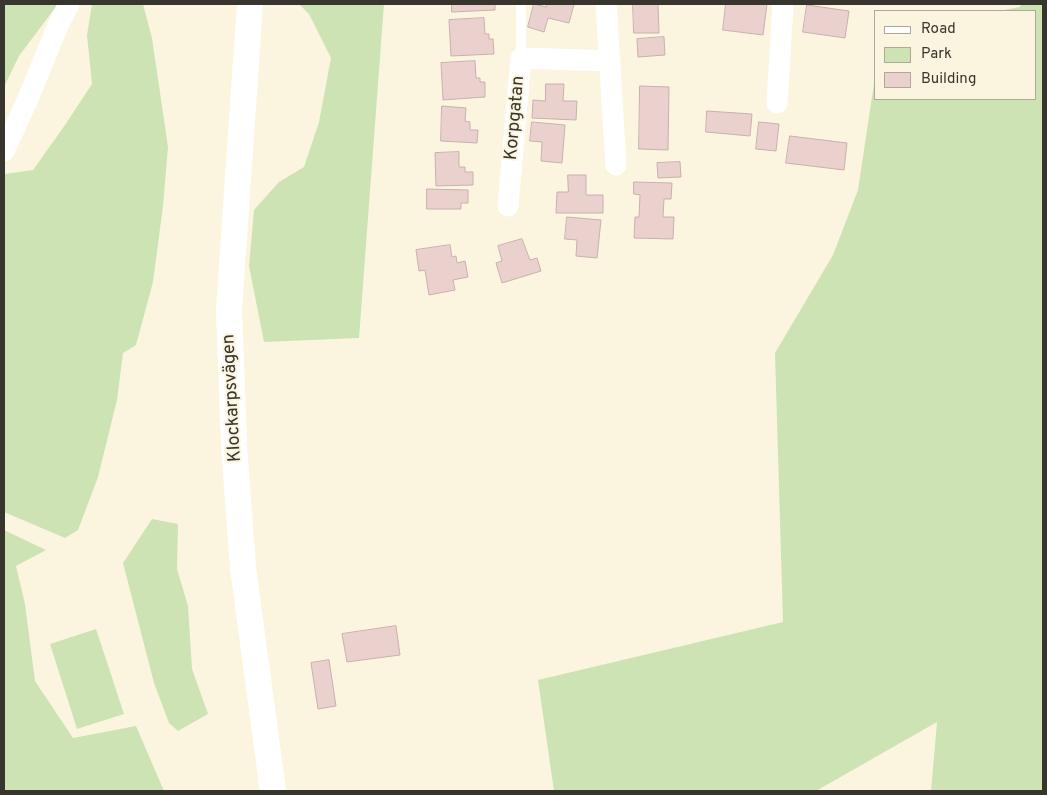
<!DOCTYPE html>
<html>
<head>
<meta charset="utf-8">
<style>
	body { margin:0 }
	#map { position:relative; width:1047px; height:795px; overflow:hidden; background:#fbf5e0; font-family:Overpass,sans-serif }
	canvas { display:block }
	.frame { position:absolute; inset:0; border:5px solid #37352d; pointer-events:none }
	.legend { position:absolute; left:874px; top:10px; width:162px; height:90px; box-sizing:border-box; background:#fbf5e0; border:1px solid #ada898; margin:0; padding:6px 9px; list-style:none; font-size:15px; color:#37352d }
	.legend li { display:flex; align-items:center; gap:10px; height:25px }
	.legend b { width:25px; border:1px solid #ada898 }
</style>
</head>
<body>
<div id="map">
<canvas width="1047" height="795"></canvas>
<div class="frame"></div>
<ul class="legend">
<li><b style="height:6px;background:#fff"></b>Road</li>
<li><b style="height:14px;background:#cde3b3"></b>Park</li>
<li><b style="height:14px;background:#ead1ce"></b>Building</li>
</ul>
</div>
<script>
const g = document.querySelector('canvas').getContext('2d');
g.lineJoin = 'round';
function fill(path, color) { g.fillStyle = color; g.fill(path, 'evenodd'); }
function stroke(path, color, width, dash) { g.strokeStyle = color; g.lineWidth = width; g.lineCap = dash ? 'butt' : 'round'; g.setLineDash(dash || []); g.stroke(path); }
function drawText(font, color, halo, rows, align = 'center') {
  g.font = font + ' Overpass,sans-serif'; g.lineWidth = 4; g.setLineDash([]); g.textBaseline = 'middle'; g.strokeStyle = halo; g.fillStyle = color; for (const [text, x, y, turn = 0] of rows) {
    g.save(); g.translate(x, y); g.rotate((+turn || 0) * Math.PI / 180); g.textAlign = isNaN(turn) ? turn : align; if (halo) g.strokeText(text, 0, 0); g.fillText(text, 0, 0); g.restore();
  }
}
const green = new Path2D(`
	M4,4H58L19,56L4,87Z
	M92,4H143L152,38L168,147L163,206L153,282L136,345L123,353L117,400L98,477L78,530L65,538L4,512V179L5,174L33,170L65,125L92,84L87,35Z
	M299,4H384L359,338L264,342L249,266L254,210L279,182L304,167L319,122L331,58L309,14Z
	M1021,4H1043V791H931L937,722L816,791H554L538,680L783,622L775,353L833,255L858,190L876,70V99H1036V11H998L1020,7Z
	M152,519L178,524L177,569L188,606L192,669L208,714L178,731L169,723L154,683L123,563Z
	M4,530L46,550L16,566L25,604L35,681L73,738L136,726L164,791H4Z
	M96,629L124,714L77,729L50,644Z`);
const building = new Path2D(`
	M452,4H495V10L452,12Z
	M534,4L546,7L547,4H574L569,23L548,18L544,32L528,27Z
	M633,4H658L659,33H634Z
	M726,4H767L763,35L723,30Z
	M807,5L849,11L845,38L803,32Z
	M484,18L485,34H489V39H493L494,54L451,56L449,20Z
	M664,37L665,55L638,57L637,39Z
	M475,61L476,78H480V82H485V97L443,100L441,63Z
	M546,84H564L563,101H577L576,120L532,118L533,100L545,101Z
	M640,86L669,87L668,150L639,149Z
	M442,106L466,108L465,121L470,122V130H478L477,143L441,141Z
	M707,111L752,114L750,136L706,132Z
	M532,122L565,125L562,163L541,161L542,142L530,141Z
	M759,122L779,124L776,151L756,149Z
	M790,136L847,143L844,170L786,163Z
	M459,152V167H465V172H473V185L436,186L435,153Z
	M680,162L681,177L658,178L657,163Z
	M568,175H586V195H603V213H556L557,192H568Z
	M634,182L672,183L671,199H664L663,217H674L673,239L634,238L635,217H639L640,195L634,194Z
	M427,189L468,190V203H461V209H427Z
	M567,217L601,220L597,258L576,256L577,240L565,239Z
	M522,239L530,260L537,258L541,271L502,283L496,263L502,261L498,246Z
	M450,245L452,257L456,256L457,263L465,261L468,277L453,280L455,290L429,295L425,270L419,271L416,250Z
	M396,626L400,655L347,662L342,634Z
	M329,660L336,706L318,709L311,663Z`);
const service = new Path2D(`
	M521,4V58`);
const minor = new Path2D(`
	M606,4L616,165
	M777,103L783,4
	M4,151L27,101L59,23L69,4
	M508,206L521,58L610,61`);
const tertiary = new Path2D(`
	M250,4L229,309L234,445L243,568L273,791`);
const streetNames = [
	["Korpgatan",516,118,-85],
	["Klockarpsvägen",233,398,-93]
];
fill(green, '#cde3b3');
fill(building, '#ead1ce');
stroke(building, '#c8b0ad', 1);
stroke(service, '#fff', 10);
stroke(minor, '#fff', 21);
stroke(tertiary, '#fff', 26);
drawText('18px', '#37352d', '#fbf5e0', streetNames);
</script>
</body>
</html>
